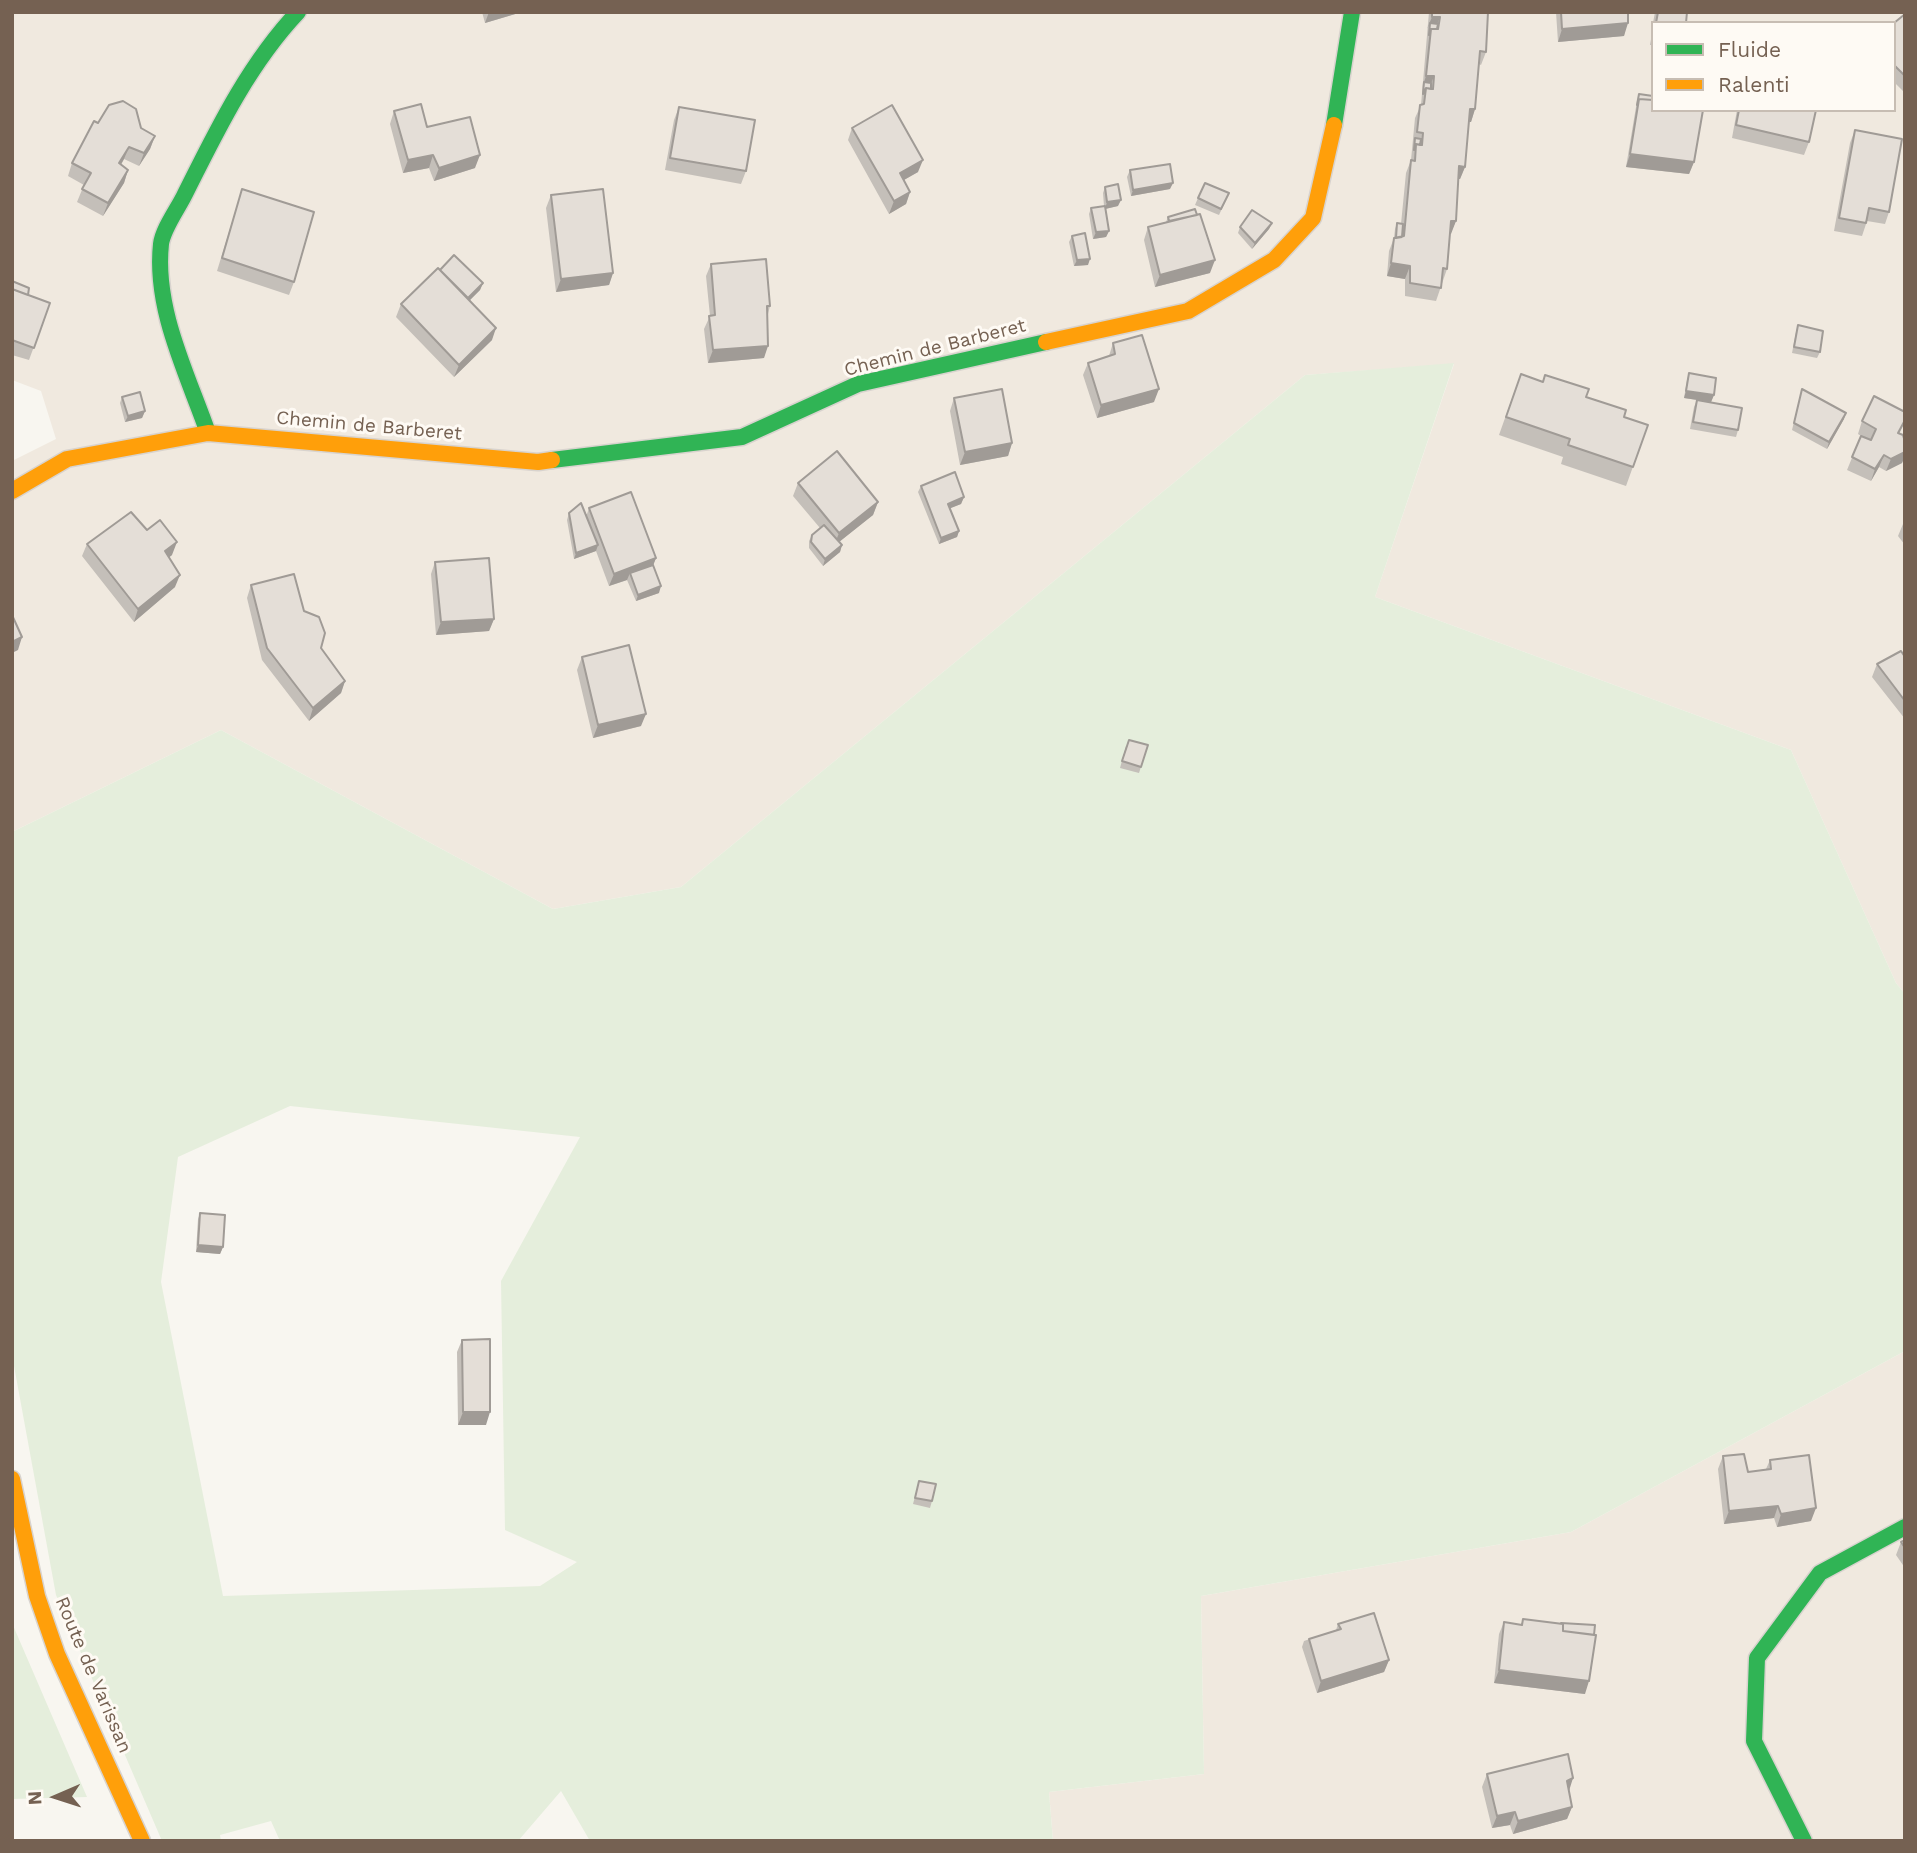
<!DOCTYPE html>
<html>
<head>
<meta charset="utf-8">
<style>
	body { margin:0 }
	#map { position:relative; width:1917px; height:1853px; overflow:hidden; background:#f8f6f0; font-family:"Work Sans",sans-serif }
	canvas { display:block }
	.frame { position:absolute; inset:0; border:14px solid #756152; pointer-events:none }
	.legend { position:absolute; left:1651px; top:21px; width:245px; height:91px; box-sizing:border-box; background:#fefaf4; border:2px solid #c7bdb3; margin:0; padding:9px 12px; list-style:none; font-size:21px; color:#756152 }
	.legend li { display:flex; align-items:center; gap:14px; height:35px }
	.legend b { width:35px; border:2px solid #c7bdb3 }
	.north { position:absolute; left:21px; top:1762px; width:70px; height:70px; -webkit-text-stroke:5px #fefaf4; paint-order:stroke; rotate:267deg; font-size:19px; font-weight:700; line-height:28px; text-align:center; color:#756152 }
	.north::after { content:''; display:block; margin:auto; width:24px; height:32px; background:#756152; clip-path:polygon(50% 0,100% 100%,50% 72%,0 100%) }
</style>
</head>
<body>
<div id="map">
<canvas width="1917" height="1853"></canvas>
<div class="frame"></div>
<ul class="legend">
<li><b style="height:9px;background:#30b455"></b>Fluide</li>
<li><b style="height:9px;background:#ff9f0a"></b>Ralenti</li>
</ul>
<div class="north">N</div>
</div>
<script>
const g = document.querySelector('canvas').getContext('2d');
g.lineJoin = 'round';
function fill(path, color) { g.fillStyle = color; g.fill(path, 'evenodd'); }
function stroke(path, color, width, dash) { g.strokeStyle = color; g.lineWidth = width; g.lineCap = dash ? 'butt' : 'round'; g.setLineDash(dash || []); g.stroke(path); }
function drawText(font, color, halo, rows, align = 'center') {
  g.font = font + ' "Work Sans",sans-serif'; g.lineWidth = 6; g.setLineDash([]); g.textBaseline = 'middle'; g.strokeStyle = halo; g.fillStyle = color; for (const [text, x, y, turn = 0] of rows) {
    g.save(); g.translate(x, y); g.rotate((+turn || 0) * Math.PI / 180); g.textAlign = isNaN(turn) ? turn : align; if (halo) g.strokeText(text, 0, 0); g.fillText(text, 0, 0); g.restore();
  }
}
const residential = new Path2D(`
	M12,12H1905V994L1896,983L1791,750L1375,597L1454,364L1305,375L681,887L553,909L221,730L12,832V461L56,439L41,391L12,380ZM1653,23H1894V110H1653Z
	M1905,1351V1841H1053L1049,1792L1204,1774L1201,1596L1571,1532Z`);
const green = new Path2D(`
	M1454,363L1375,597L1791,750L1896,983L1905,994V1351L1571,1532L1201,1596L1204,1774L1049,1792L1053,1841H590L561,1791L518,1841H280L271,1821L220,1835L221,1841H162L56,1595L12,1355V832L221,730L553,909L681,887L1305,375ZM290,1106L580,1137L501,1281L505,1530L577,1562L540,1586L223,1596L161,1282L178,1157Z
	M12,1623L87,1797L12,1799Z`);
const fast = new Path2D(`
	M1334,125L1352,12
	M208,433C187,373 154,309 161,244C163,229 177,210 184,196C216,132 248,65 298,12
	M552,460L742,437L858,384L1046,342
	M1804,1841L1754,1741L1757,1658L1820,1573L1905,1527`);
const slow = new Path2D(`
	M1046,342L1188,311L1274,260L1313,218L1334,125
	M12,491L67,459L208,433L538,462L552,460
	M12,1479L37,1596L57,1654L142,1841`);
const wall = new Path2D(`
	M482,12H522L485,23Z
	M1429,12H1488L1486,52L1481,65L1479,64L1475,109L1471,122H1468L1465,167L1460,179H1458L1456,221L1450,234L1447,269L1436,301L1405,296V279L1387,276L1389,251L1394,238L1395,229L1397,223L1401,224L1406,173L1411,160L1415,118L1421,105Z
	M1556,12H1628L1624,36L1558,42Z
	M1655,12H1687L1686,23H1653Z
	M1905,14V93L1894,82V23Z
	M1653,28V45H1650Z
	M1639,94L1694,162L1689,174L1626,167L1637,101Z
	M679,107L746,171L741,184L665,170L674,120Z
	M1737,110H1816L1809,142L1804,155L1732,138Z
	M394,111L427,127L475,168L434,181L429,168L403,173L390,124Z
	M98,123L141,128L155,136L150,149L139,166L124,159L121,165L128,170L124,183L103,216L77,202L84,185L68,176L72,163Z
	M852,128L918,172L904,180L910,192L906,204L889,214L848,140Z
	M1855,130L1889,212L1885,224L1867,221L1862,236L1834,231L1850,143Z
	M1130,170L1170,189L1131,196L1127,177Z
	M1105,187L1118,206L1105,209L1109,231L1106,237L1093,239L1089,214L1091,208L1104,206L1103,193Z
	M242,189L294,282L289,295L217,271Z
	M551,195L613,273L609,285L556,292L546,208Z
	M1198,198L1226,200L1219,215L1195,205Z
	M1168,217L1210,273L1155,287L1144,240L1148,227L1166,222Z
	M1272,223L1269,229L1252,249L1238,233L1240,227Z
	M1072,236L1088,265L1074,266L1069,242Z
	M711,264L770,306L768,314L764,358L708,363L704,329L710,316L706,276Z
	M440,270L483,283L480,290L470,300L492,340L454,377L396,317L401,304Z
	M12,281L28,295L50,303L29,360L12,355Z
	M1798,325L1820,352L1817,358L1792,353L1796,332Z
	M1113,343L1154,402L1097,418L1083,375L1088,363L1109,356Z
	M1689,373L1714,395L1711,402L1684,398L1687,380Z
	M1545,375L1624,417L1648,425L1626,486L1561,464L1563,457L1499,435L1516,387L1542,382Z
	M1802,389L1844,419L1827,449L1792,430Z
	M122,397L145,411L142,418L125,422L120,403Z
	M954,398L1012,443L1008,456L960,465L950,411Z
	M1697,400L1738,430L1736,437L1690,429L1694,407Z
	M1905,412V422L1899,434L1905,442V456L1902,463L1886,471L1879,467L1871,481L1847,470L1861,436L1858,434L1862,421Z
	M798,483L878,502L873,515L839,542L842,545L840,552L823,566L809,548V541L812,535L820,528L793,496Z
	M921,486L964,497L961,504L950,508L959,531L957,537L939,544L918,492Z
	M589,508L656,558L653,565L659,593L636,601L627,580L609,586L596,551L574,559L567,520L569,513L587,514Z
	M1905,522V545L1898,536L1903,524Z
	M147,530L172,555L169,557L175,587L134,622L82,556L87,544Z
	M435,562L494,619L489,631L436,635L431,574Z
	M251,585L304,611L321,648L345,681L341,693L309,721L262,660L247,598Z
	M582,657L641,726L593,738L577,670Z
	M1905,657V719L1872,677L1877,664Z
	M1148,745L1139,773L1120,768L1126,746Z
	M200,1213L223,1247L220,1254L196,1252L198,1219Z
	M462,1340L486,1425H458L457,1352Z
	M1723,1456L1748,1472L1766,1469L1770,1460L1811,1521L1777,1527L1774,1518L1724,1524L1718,1469Z
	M919,1481L932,1501L930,1508L913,1504Z
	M1905,1540V1568L1896,1555L1901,1542Z
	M1523,1619L1585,1694L1494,1683L1499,1634L1504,1622L1521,1625Z
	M1338,1624L1389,1660L1384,1672L1317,1693L1302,1647L1304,1641L1336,1630Z
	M1487,1774L1569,1791L1572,1807L1567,1819L1513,1834L1510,1825L1492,1828L1482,1787Z`);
const shadedWall = new Path2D(`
	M489,12H522L485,23Z
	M1432,17H1440L1435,30L1430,23L1427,29Z
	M1628,23L1624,36L1558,42L1562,29Z
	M1426,76H1434L1429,89L1424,82Z
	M1470,109H1475L1471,122H1465Z
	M155,136L150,149L139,166L144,153Z
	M129,147L124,159L114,176L119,163Z
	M1630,154L1694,162L1689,174L1626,167Z
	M433,155L429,168L403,173L408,160Z
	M480,155L475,168L434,181L439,168Z
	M923,160L918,172L895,185L900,173Z
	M1459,166L1465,167L1460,179H1454Z
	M128,170L124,183L103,216L108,203Z
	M1173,183L1170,189L1131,196L1133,190Z
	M910,192L906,204L889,214L894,201Z
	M1121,200L1118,206L1105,209L1107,202Z
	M1451,221H1456L1451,234H1447Z
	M1272,223L1269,229L1252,249L1255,243Z
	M1109,231L1106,237L1093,239L1096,232Z
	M1090,259L1088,265L1074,266L1077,260Z
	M1215,260L1210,273L1155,287L1160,275Z
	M1391,263L1410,266L1405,279L1387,276Z
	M613,273L609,285L556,292L561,279Z
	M483,283L480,290L461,309L463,302Z
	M496,328L492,340L454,377L459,365Z
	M768,346L764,358L708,363L713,350Z
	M1159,389L1154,402L1097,418L1101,405Z
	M1686,391L1714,395L1711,402L1684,398Z
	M145,411L142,418L125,422L128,416Z
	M1846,413L1844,419L1827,449L1829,442Z
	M1012,443L1008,456L960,465L965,452Z
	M1905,452V456L1902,463L1886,471L1891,459Z
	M1884,455L1879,467L1871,481L1875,469Z
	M964,497L961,504L946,510L948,504Z
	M878,502L873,515L834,546L839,533Z
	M959,531L957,537L939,544L941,538Z
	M177,542L172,555L161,564L165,551Z
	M598,545L596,551L574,559L576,553Z
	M842,545L840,552L823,566L825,559Z
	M656,558L651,571L630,573L627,580L609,586L614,574Z
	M180,575L175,587L134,622L138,609Z
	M661,586L659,593L636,601L638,595Z
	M494,619L489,631L436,635L441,622Z
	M22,637L18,650L12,653V642Z
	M345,681L341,693L309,721L313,708Z
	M646,714L641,726L593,738L598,725Z
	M198,1245L223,1247L220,1254L196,1252Z
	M463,1412H490L486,1425H458Z
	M1778,1506L1774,1518L1724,1524L1729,1511Z
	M1816,1508L1811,1521L1777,1527L1781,1514Z
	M1389,1660L1384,1672L1317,1693L1321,1681Z
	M1499,1670L1589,1681L1585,1694L1494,1683Z
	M1573,1778L1569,1791L1567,1781Z
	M1572,1807L1567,1819L1513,1834L1518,1821Z
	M1515,1812L1510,1825L1492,1828L1497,1816Z`);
const building = new Path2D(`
	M1432,12H1488L1486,52L1480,51L1475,109H1470L1465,167L1459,166L1456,221H1451L1447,269L1443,268L1441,288L1410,283V266L1391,263L1394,238L1404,236L1411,160L1415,161L1416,144L1422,145L1423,133L1417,132L1420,105L1424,104L1426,88L1433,89L1434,76H1426L1431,29H1438L1440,17H1432Z
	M1561,12H1628V23L1562,29Z
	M1658,12H1687L1686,23H1656Z
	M1905,14V76L1894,65V23Z
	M1430,23L1438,24L1437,29H1431L1429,35Z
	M1424,82L1431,83V89L1426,88L1423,94Z
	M1639,94L1653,96V100L1639,99L1637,105Z
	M1639,99L1653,100V110H1703L1694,162L1630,154Z
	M123,101L136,109L141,128L155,136L144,153L129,147L119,163L128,170L108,203L82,189L91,173L72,163L94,121L98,123L109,105Z
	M421,104L427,127L470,117L480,155L439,168L433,155L408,160L394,111Z
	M892,105L923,160L900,173L910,192L894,201L852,128Z
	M679,107L755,120L746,171L670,158Z
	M1739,110H1816L1809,142L1736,125Z
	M1855,130L1902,139L1889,212L1869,208L1866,223L1839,218Z
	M1415,138L1421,139L1420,145L1416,144L1414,150Z
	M1170,164L1173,183L1133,190L1130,170Z
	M1205,183L1229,193L1221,209L1198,198Z
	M1118,184L1121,200L1107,202L1105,187Z
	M242,189L314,212L294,282L222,258Z
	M603,189L613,273L561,279L551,195Z
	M1105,206L1109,231L1096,232L1091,208Z
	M1195,209L1197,215L1169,221L1168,217Z
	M1252,210L1272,223L1255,243L1240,227Z
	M1200,214L1215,260L1160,275L1148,227Z
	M1397,223L1403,224L1402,237L1396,238Z
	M1085,233L1090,259L1077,260L1072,236Z
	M454,255L483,283L468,298L440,270Z
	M766,259L770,306H767L768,346L713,350L709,316L715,315L711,264Z
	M438,268L496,328L459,365L401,304Z
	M12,281L29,288L28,295L12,289Z
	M12,289L50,303L34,348L12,340Z
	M1798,325L1823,331L1820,352L1794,347Z
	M1142,335L1159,389L1101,405L1088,363L1115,354L1113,343Z
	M1689,373L1716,378L1714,395L1686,391Z
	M1521,374L1543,382L1545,375L1589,389L1586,397L1626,410L1624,417L1648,425L1633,467L1568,445L1570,439L1506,417Z
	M1002,389L1012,443L965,452L954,398Z
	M1802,389L1846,413L1829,442L1794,423Z
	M140,392L145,411L128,416L122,397Z
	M1874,396L1905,412V420L1898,433L1903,435L1905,442V452L1891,459L1884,455L1875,469L1852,457L1861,436L1871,440L1876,429L1862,421Z
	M1697,400L1742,408L1738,430L1693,422Z
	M837,451L878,502L839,533L798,483Z
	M955,472L964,497L948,504L959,531L941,538L921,486Z
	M631,492L656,558L614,574L589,508Z
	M581,503L598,545L576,553L569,513Z
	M131,512L147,530L160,520L177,542L165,551L180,575L138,609L87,544Z
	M824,525L842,545L825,559L811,542L812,535Z
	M489,558L494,619L441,622L435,562Z
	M653,565L661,586L638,595L630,573Z
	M294,574L304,611L319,617L325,633L321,648L345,681L313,708L267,648L251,585Z
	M12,615L22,637L12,642Z
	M629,645L646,714L598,725L582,657Z
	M1901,651L1905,657V701L1877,664Z
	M1129,740L1148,745L1141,767L1122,761Z
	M200,1213L225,1215L223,1247L198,1245Z
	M490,1339V1412H463L462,1340Z
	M1744,1454L1748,1472L1771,1469L1770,1460L1809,1455L1816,1508L1781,1514L1778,1506L1729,1511L1723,1456Z
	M919,1481L936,1484L932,1501L915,1498Z
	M1905,1540V1548L1901,1542Z
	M1374,1613L1389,1660L1321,1681L1309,1639L1341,1629L1338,1624Z
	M1523,1619L1563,1624V1631L1596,1635L1589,1681L1499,1670L1504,1622L1522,1625Z
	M1561,1623L1595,1625L1594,1635L1563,1631V1624Z
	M1568,1754L1573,1778L1567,1781L1572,1807L1518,1821L1515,1812L1497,1816L1487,1774Z`);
const streetNames = [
	["Chemin de Barberet",935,348,-14],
	["Chemin de Barberet",369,426,5],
	["Route de Varissan",93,1675,67]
];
fill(residential, '#f0e9df');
fill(green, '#e5eedc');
stroke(fast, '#d8d3ce', 19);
stroke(slow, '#d8d3ce', 19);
stroke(fast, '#30b455', 16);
stroke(slow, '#ff9f0a', 16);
fill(wall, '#c4bfb9');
fill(shadedWall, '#a09b96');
fill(building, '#e4ded7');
stroke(building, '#a09b96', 2);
drawText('19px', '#756152', '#fefaf4', streetNames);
</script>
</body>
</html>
